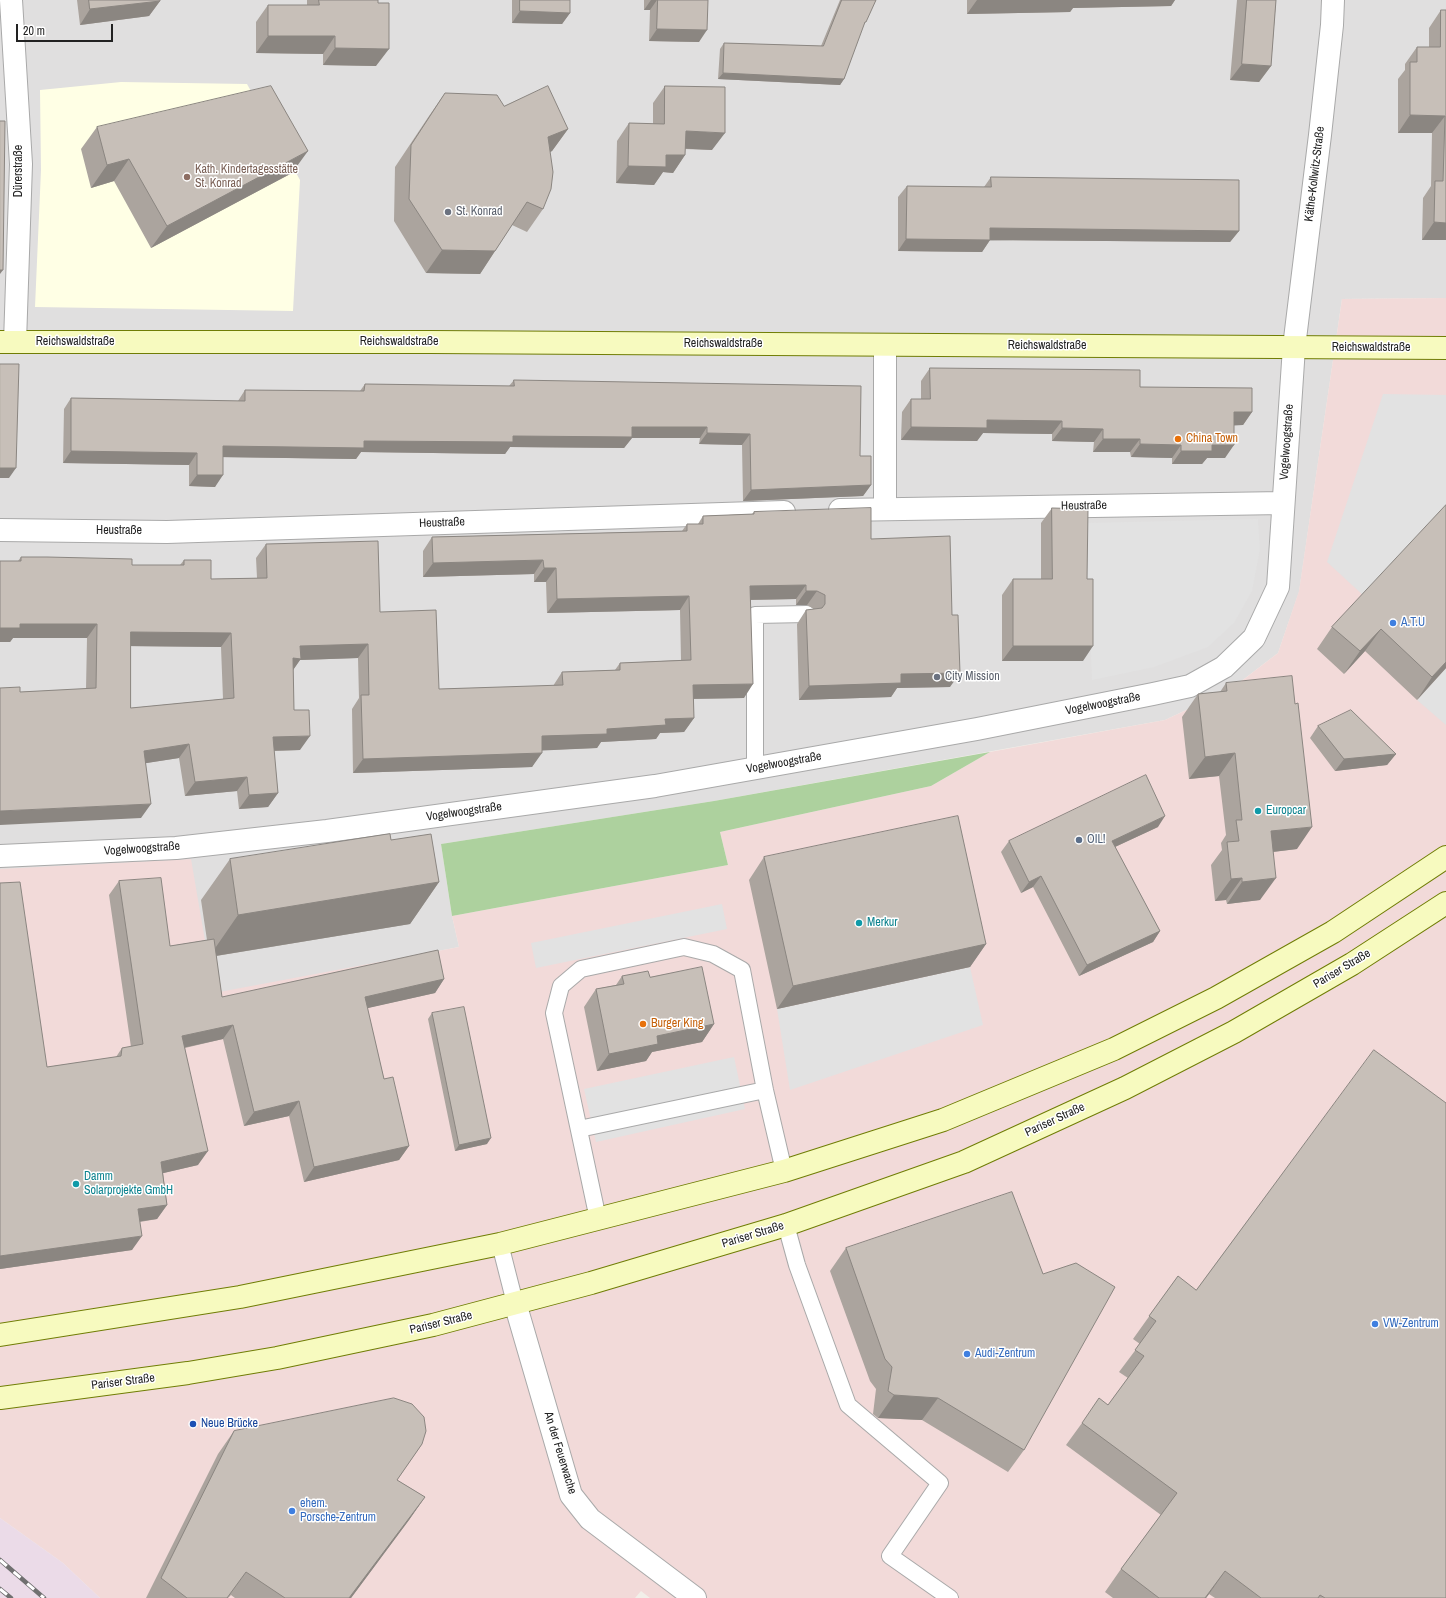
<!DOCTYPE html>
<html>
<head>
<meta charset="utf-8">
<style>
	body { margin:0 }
	#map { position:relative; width:1446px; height:1598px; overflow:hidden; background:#f2efe9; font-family:"Archivo Narrow",sans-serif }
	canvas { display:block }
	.scale { position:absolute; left:16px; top:24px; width:97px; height:18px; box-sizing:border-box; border:2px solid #222; border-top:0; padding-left:5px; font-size:12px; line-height:14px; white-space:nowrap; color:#222; -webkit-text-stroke:3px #fff; paint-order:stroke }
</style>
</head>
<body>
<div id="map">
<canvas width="1446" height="1598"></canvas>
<div class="scale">20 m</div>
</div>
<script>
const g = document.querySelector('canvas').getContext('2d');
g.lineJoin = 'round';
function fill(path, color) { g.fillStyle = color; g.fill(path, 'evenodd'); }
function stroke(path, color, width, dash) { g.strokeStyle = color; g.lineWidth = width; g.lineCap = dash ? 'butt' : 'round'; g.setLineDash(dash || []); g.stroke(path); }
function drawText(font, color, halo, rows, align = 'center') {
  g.font = font + ' "Archivo Narrow",sans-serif'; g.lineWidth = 3; g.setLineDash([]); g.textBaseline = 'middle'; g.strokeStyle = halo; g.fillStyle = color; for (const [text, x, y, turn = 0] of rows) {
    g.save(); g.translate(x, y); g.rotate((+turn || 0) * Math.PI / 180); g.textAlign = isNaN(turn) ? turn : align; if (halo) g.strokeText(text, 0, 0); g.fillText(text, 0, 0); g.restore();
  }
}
const residential = new Path2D(`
	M0,0H1446V298L1342,299L1299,592L1278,653L1231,689L1165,720L714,801L441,844L452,916L459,947L214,994L46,868L0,869Z`);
const commercial = new Path2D(`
	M1446,298V1598H650L641,1591L635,1598H100L63,1563L0,1518V869L191,859L214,993L459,947L452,916L728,865L720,832L931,786L990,752L1165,720L1231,689L1278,653L1299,591L1342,299Z`);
const industrial = new Path2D(`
	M0,1518L63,1563L100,1598H0Z`);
const education = new Path2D(`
	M121,82L247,84L300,180L293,311L35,307L41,170L40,90Z`);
const forest = new Path2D(`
	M990,752L931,786L720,832L728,865L452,916L441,844L714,801Z`);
const parking = new Path2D(`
	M1383,394L1446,395V511L1365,597L1327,562Z
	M1258,519L1260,549L1252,591L1234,623L1208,647L1154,667L1092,680L1086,523Z
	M1446,668V725L1417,700Z
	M722,904L727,929L536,968L531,943Z
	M970,967L983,1025L790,1090L777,1009Z
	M734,1057L745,1109L596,1142L584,1089Z`);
const lane = new Path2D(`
	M755,768V615L807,614
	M579,1129L765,1090
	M598,1219L554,1013L561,986L581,969L684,947L713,954L742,970L765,1090L784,1171
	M786,1225L797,1265L848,1405L940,1483L890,1556L950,1598
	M500,1244L515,1303`);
const street = new Path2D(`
	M11,0L21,164L15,342
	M885,345V509
	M840,510L1283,503
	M0,530L167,532L784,512
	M0,856L176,848L327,831L655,786L977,729L1153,694L1190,686L1224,667L1254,638L1278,587L1294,347L1320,135L1332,25L1333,0
	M515,1303L571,1495L590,1519L695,1598`);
const secondary = new Path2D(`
	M0,342H431L1446,348
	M0,1335L240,1297L500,1244L784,1171L943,1120L1114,1049L1216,998L1333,932L1446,857
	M0,1398L188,1373L277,1358L433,1325L591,1283L786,1225L964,1162L1125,1088L1234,1032L1352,964L1446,903`);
const rail = new Path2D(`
	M0,1560L44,1598
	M0,1589L11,1598`);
const wall = new Path2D(`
	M77,0H160V1L149,16L80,25Z
	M307,0H378L376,66L323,65V54L256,53V22L268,5H307Z
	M512,0H570V13L562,24L512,23Z
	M644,0H708L699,42L649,41L650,10H644Z
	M840,0H876L862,28L844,79L840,85L718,79L720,49L724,43L821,46Z
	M967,0H1175L1171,6L1073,8L1070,12L967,14Z
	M1237,0H1276L1271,66L1259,82L1230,80Z
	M1441,10H1446V240H1422L1423,198L1431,186L1432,133H1398V79L1405,70V64L1417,47H1429V28Z
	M665,86L712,150L685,149V155L673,173L663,172L654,185L616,183L617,141L629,123L653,124V103Z
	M445,93L504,106L568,129L552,151L550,152L543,209L527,232L512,225L495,251L480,274L426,273L394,221L395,167L429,116Z
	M97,127L292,173L151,248L114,181L91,188L81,149Z
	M991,177L1239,231L1230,242L990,240L982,252L898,251V197L907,186L984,187Z
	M930,368L1140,387L1252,412L1243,425H1234L1225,458H1207L1202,464H1172V458L1131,457L1130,452H1093L1094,442L1052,441V434L983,433L977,441L901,440L902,412L911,399H921V381Z
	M514,380L860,456L871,485L863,496L743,501L742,445L699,444L700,438H632L624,448L510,447L505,454L361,452L356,459L223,457L215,487L189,486V465L63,463L64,409L71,398L238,401L245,390L360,391L365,384L509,386Z
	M1446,505V668L1417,700L1365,651L1344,674L1317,649L1332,627Z
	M1052,508L1087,579L1083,661H1002V595L1013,579H1041V523Z
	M754,512L871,539L950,687L897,688L891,697L799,700L797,624L806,610L814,609L807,605H796V599L751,600L744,698L694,699V718L684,732L660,733L656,739L601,742L597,748L542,750L532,767L353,773L352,709L359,698L358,658L300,660L293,670L294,710L300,750L274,751L278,793L268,807L239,809L237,791L185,796L179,758L146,763L141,818L20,692L86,689L87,638H13L10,642H0V561H18L21,557L132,565H180L184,560L211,579L257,578L256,558L266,544L380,612L439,689L553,686L562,672L615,670L620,663L681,660L680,610L547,613L546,582H534V574L423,577V551L432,537L682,531L687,524H698L703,516L752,514ZM131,646L221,647L223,699L131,708Z
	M1226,683L1297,849L1273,852L1260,900L1227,904L1226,900L1215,901L1211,865L1222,850L1221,843L1226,835L1219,776L1189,779L1182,717L1198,694L1220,692Z
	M1318,726L1396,754L1387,765L1335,771L1310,738Z
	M1158,827L1115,847L1160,931L1153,942L1079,976L1033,887L1021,893L1001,852L1009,841Z
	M391,840L439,882L410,924L216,956L222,997L444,979L435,993L367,1008L384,1079L409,1146L399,1160L304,1182L289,1116L244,1126L223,1039L185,1048L198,1165L163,1173L167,1205L157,1219L140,1222L132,1250L0,1269V883L47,1067L116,1057L122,1048L131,1047L109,895L119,881L170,946L207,940L201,900L230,859Z
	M764,857L986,944L970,967L777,1009L749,880Z
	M622,976L650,977L714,1024L702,1042L652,1052L646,1061L597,1071L584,1007L596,989L616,985Z
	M432,1013L487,1144L455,1151L428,1019Z
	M846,1248L1024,1450L1008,1472L922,1420L878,1418L873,1414L876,1389L870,1381L830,1271Z
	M1178,1276L1446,1598H1215L1209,1594L1206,1598H1113L1105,1592L1121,1569L1161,1515L1066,1445L1082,1423L1108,1405L1128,1378L1119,1372L1140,1344L1133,1339Z
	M234,1431L422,1444L397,1480L425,1497L409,1520L351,1598H235L231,1595L228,1598H146L218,1454Z`);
const shadedWall = new Path2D(`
	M651,0H657L650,10H644Z
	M977,0H1175L1171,6L1073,8L1070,12L967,14Z
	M160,1L149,16L80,25L90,9Z
	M520,11L570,13L562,24L512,23Z
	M657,29L707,30L699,42L649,41Z
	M268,36H335L323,54L256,53Z
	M335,48L389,49L376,66L323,65Z
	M1242,64L1271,66L1259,82L1230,80Z
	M723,73L844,79L840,85L718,79Z
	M1410,115L1445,116L1432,133H1398Z
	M568,129L552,151L533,160L548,137Z
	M686,131L725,133L712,150L674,148Z
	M308,151L292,173L151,248L167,226Z
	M666,155H685L673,173L663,172L654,185L616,183L628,166Z
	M129,159L114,181L91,188L107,165Z
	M1434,222L1446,223V240H1422Z
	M990,228L1239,231L1230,242L982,240Z
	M906,239L990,240L982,252L898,251Z
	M442,250L495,251L480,274L426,273Z
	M0,270H3L0,274Z
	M1234,412H1252L1243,425L1225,426Z
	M987,420L1062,421L1052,434L983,433L977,441L901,440L911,427Z
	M632,427H707L700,438H632L624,448L510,447L505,454L361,452L356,459L215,457L223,446L513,436Z
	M1062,428L1103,429L1094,442L1052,441Z
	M707,433L750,434L742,445L699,444Z
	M1103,439H1140L1130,452H1093Z
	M1140,444L1181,445L1172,458L1131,457Z
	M1212,445H1234L1225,458H1207L1202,464H1172L1181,451Z
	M71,451L197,453L189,465L63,463Z
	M0,468H16L9,478H0Z
	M197,475H223L215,487L189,486Z
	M871,485L863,496L743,501L751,490Z
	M543,560L534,574L423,577L433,563Z
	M544,568H556L546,582H534Z
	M806,585L796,599L741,600L750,586Z
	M806,591H817L807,605H796Z
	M689,596L680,610L547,613L557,599Z
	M20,624H97L87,638H13L10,642H0V628Z
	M1381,629L1365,651L1344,674L1360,651Z
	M131,632L231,633L221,647L121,646Z
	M368,644L358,658L300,660L291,673L283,672L300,646Z
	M1013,646H1093L1083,661H1002Z
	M1446,662V668L1417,700L1432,677Z
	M960,673L950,687L897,688L891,697L799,700L809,686L901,674Z
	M753,684L744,698L683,699L693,685Z
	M694,718L684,732L660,733L656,739L601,742L597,748L532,751L542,736L607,729L665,719Z
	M310,736L300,750L263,751L273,737Z
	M189,744L179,758L134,765L144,751Z
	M542,753L532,767L353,773L363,759Z
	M1235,753L1219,776L1189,779L1205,757Z
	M1396,754L1387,765L1335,771L1344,759Z
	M247,777L237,791L185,796L195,782Z
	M278,793L268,807L239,809L249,795Z
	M151,804L141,818L0,825V811Z
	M1165,816L1158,827L1104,852L1112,841Z
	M1312,827L1297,849L1255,854L1271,831Z
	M1041,876L1033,887L1021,893L1029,882Z
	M1242,878L1226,900L1215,901L1231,879Z
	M1276,878L1260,900L1227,904L1242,882Z
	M439,882L410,924L209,957L238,915Z
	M1160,931L1153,942L1079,976L1087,965Z
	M986,944L970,967L777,1009L793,986Z
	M444,979L435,993L355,1011L365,997Z
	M714,1024L702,1042L652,1052L646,1061L597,1071L609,1054L657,1036Z
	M233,1025L223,1039L173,1050L182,1036Z
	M299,1101L289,1116L244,1126L254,1112Z
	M491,1138L487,1144L455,1151L459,1145Z
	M409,1146L399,1160L304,1182L314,1167Z
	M208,1151L198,1165L151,1176L161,1162Z
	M167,1205L157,1219L128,1223L138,1209Z
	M142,1236L132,1250L0,1269V1256Z
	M894,1395L938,1398L922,1420L878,1418Z
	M425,1497L409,1520L351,1598H349Z
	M1225,1571L1209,1594L1206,1598H1205Z`);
const building = new Path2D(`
	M89,0H160V1L90,9Z
	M319,0H378V3H389V49L335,48V36H268V5H319Z
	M520,0H570V13L520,11Z
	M658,0H708L707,30L657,29Z
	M842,0H876L866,22H865L844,79L723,73L724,43L823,46Z
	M1247,0H1276L1271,66L1242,64Z
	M1441,10H1446V223L1434,222L1435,181H1443L1445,116L1410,115V62H1417V47H1440Z
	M271,86L308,151L167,226L129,159L107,165L97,127Z
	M548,86L568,129L548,137L553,172L551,189L543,209L527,202L495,251L442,250L409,199L411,145L445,93L497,95L504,106Z
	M665,86L725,87V133L686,131L685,155H666V167L628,166L629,123L664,124Z
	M0,121H5L3,270H0Z
	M991,177L1239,180V231L990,228V240L906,239L907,186L991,187Z
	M0,364H19L16,468H0Z
	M930,368L1140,370V387L1252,388V412H1234V445H1212V451H1181V445L1140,444V439H1103V429L1062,428V421L987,420V428L911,427V399H930Z
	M514,380L861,386L860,456H871V485L751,490L750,434L707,433V427H632V437L513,436V442L364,441V448L223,446V475H197V453L71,451V398L245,401V390L364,391L365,384L514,386Z
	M1446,505V662L1432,677L1381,629L1360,651L1332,627Z
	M871,508V539L950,536L952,615H958L960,673L901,674V683L809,686L806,610L822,608L825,604V595L817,591H806V585L750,586L753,684L693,685L694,718L665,719L666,725L607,729V734L542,736V753L363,759L361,695H369L368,644L300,646L301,659L293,658L294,710H309L310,736L273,737L278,793L249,795L247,777L195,782L189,744L144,751L151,804L0,811V688L20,687V692L96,688L97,624H20V628H0V561H21V557H47L132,559V565H184V560H211V579L267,578L266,544L378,541L380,612L436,610L439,689L563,685L562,672L620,670V663L691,660L689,596L557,599L556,568H544L543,560L433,563L432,537L687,531V524H703V516L754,514V512ZM131,632L231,633L234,698L131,708Z
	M1052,508L1088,509L1087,579H1093V646H1013V579H1052Z
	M1292,676L1295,704L1298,703L1312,827L1271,831L1276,878L1242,882V878L1231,879L1227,842L1239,841L1236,820H1242L1235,753L1205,757L1198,694L1227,691L1226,683Z
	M1351,710L1396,754L1344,759L1318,726Z
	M1146,775L1165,816L1112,841L1160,931L1087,965L1041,876L1029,882L1009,841Z
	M958,816L986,944L793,986L764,857Z
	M390,834L391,840L431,834L439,882L238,915L230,859Z
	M161,878L170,946L214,939L222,997L438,950L444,979L365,997L384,1079L393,1077L409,1146L314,1167L299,1101L254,1112L233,1025L182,1036L208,1151L161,1162L167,1205L138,1209L142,1236L0,1256V883L20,882L47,1067L121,1056L122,1048L143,1044L119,881Z
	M702,967L714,1024L657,1036L658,1044L609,1054L596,989L624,984L622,976L648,971L650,977Z
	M464,1007L491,1138L459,1145L432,1013Z
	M1374,1050L1446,1103V1598H1325L1320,1595L1318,1598H1261L1225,1571L1205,1598H1159L1121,1569L1177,1493L1082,1423L1099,1398L1108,1405L1144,1356L1135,1350L1156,1321L1149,1316L1178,1276L1196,1290Z
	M1012,1192L1043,1274L1076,1263L1115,1287L1024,1450L938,1398L894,1395L888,1391L892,1367L885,1359L846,1248Z
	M394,1398L412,1404L424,1417L426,1431L422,1444L397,1480L425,1497L349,1598H285L246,1572L227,1598H187L161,1578L234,1431Z`);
const markers = [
	[187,177,4,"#8d6e63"],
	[448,212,4,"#6b7280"],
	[1178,439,4,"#e8710a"],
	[1393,623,4,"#3f7fe0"],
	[937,677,4,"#6b7280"],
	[1258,811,4,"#0f9aa8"],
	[1079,840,4,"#5c6f8a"],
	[859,923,4,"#0f9aa8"],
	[643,1024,4,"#e8710a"],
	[76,1184,4,"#0f9aa8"],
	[1375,1324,4,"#3f7fe0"],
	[967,1354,4,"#3f7fe0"],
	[193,1424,4,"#1a4fb4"],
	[292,1511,4,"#3f7fe0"]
];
const educationNames = [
	["Kath. Kindertagesstätte",195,170],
	["St. Konrad",195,184]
];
const streetNames = [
	["Dürerstraße",19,171,-90],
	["Käthe-Kollwitz-Straße",1315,174,-83],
	["Reichswaldstraße",75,342],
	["Reichswaldstraße",399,342],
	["Reichswaldstraße",723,344],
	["Reichswaldstraße",1047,346],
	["Reichswaldstraße",1371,348],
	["Vogelwoogstraße",1287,442,-86],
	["Heustraße",1084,506,-1],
	["Heustraße",442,523,-2],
	["Heustraße",119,531],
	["Vogelwoogstraße",1103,704,-11],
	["Vogelwoogstraße",784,763,-10],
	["Vogelwoogstraße",464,812,-8],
	["Vogelwoogstraße",142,849,-4],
	["Pariser Straße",1342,969,-31],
	["Pariser Straße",1055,1120,-25],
	["Pariser Straße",753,1235,-17],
	["Pariser Straße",441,1323,-14],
	["Pariser Straße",123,1382,-7],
	["An der Feuerwache",560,1453,73]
];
const worshipNames = [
	["St. Konrad",456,212],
	["City Mission",945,677]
];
const foodNames = [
	["China Town",1186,439],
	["Burger King",651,1024]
];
const shopNames = [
	["A.T.U",1401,623],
	["VW-Zentrum",1383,1324],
	["Audi-Zentrum",975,1354],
	["ehem.",300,1504],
	["Porsche-Zentrum",300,1518]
];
const cultureNames = [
	["Europcar",1266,811],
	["Merkur",867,923],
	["Damm",84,1177],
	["Solarprojekte GmbH",84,1191]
];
const serviceNames = [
	["OIL!",1087,840]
];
const transitNames = [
	["Neue Brücke",201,1424]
];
fill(residential, '#e0dfdf');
fill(commercial, '#f2dad9');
fill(industrial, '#ebdbe8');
fill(education, '#ffffe5');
fill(forest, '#add19e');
fill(parking, '#e2e2e2');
stroke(lane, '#a9a9a9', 18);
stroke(street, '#a9a9a9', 24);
stroke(secondary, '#707d05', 24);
stroke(lane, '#fff', 16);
stroke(street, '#fff', 22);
stroke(secondary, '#f7fabf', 22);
stroke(rail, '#707070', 4.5);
stroke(rail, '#fff', 3, [9]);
fill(wall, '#aba49e');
fill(shadedWall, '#8b8681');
fill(building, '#c7bfb8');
stroke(building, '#8b8681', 1);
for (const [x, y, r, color] of markers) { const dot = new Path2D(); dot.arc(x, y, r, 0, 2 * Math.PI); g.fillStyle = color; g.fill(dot); stroke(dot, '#fff', 1.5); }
drawText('12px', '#785e54', '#fff', educationNames, 'left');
drawText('12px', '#222', '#fff', streetNames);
drawText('12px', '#5b616d', '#fff', worshipNames, 'left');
drawText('12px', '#c56008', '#fff', foodNames, 'left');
drawText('12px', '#366cbe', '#fff', shopNames, 'left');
drawText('12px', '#0d838f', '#fff', cultureNames, 'left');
drawText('12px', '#4e5e75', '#fff', serviceNames, 'left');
drawText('12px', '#164399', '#fff', transitNames, 'left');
</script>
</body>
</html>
